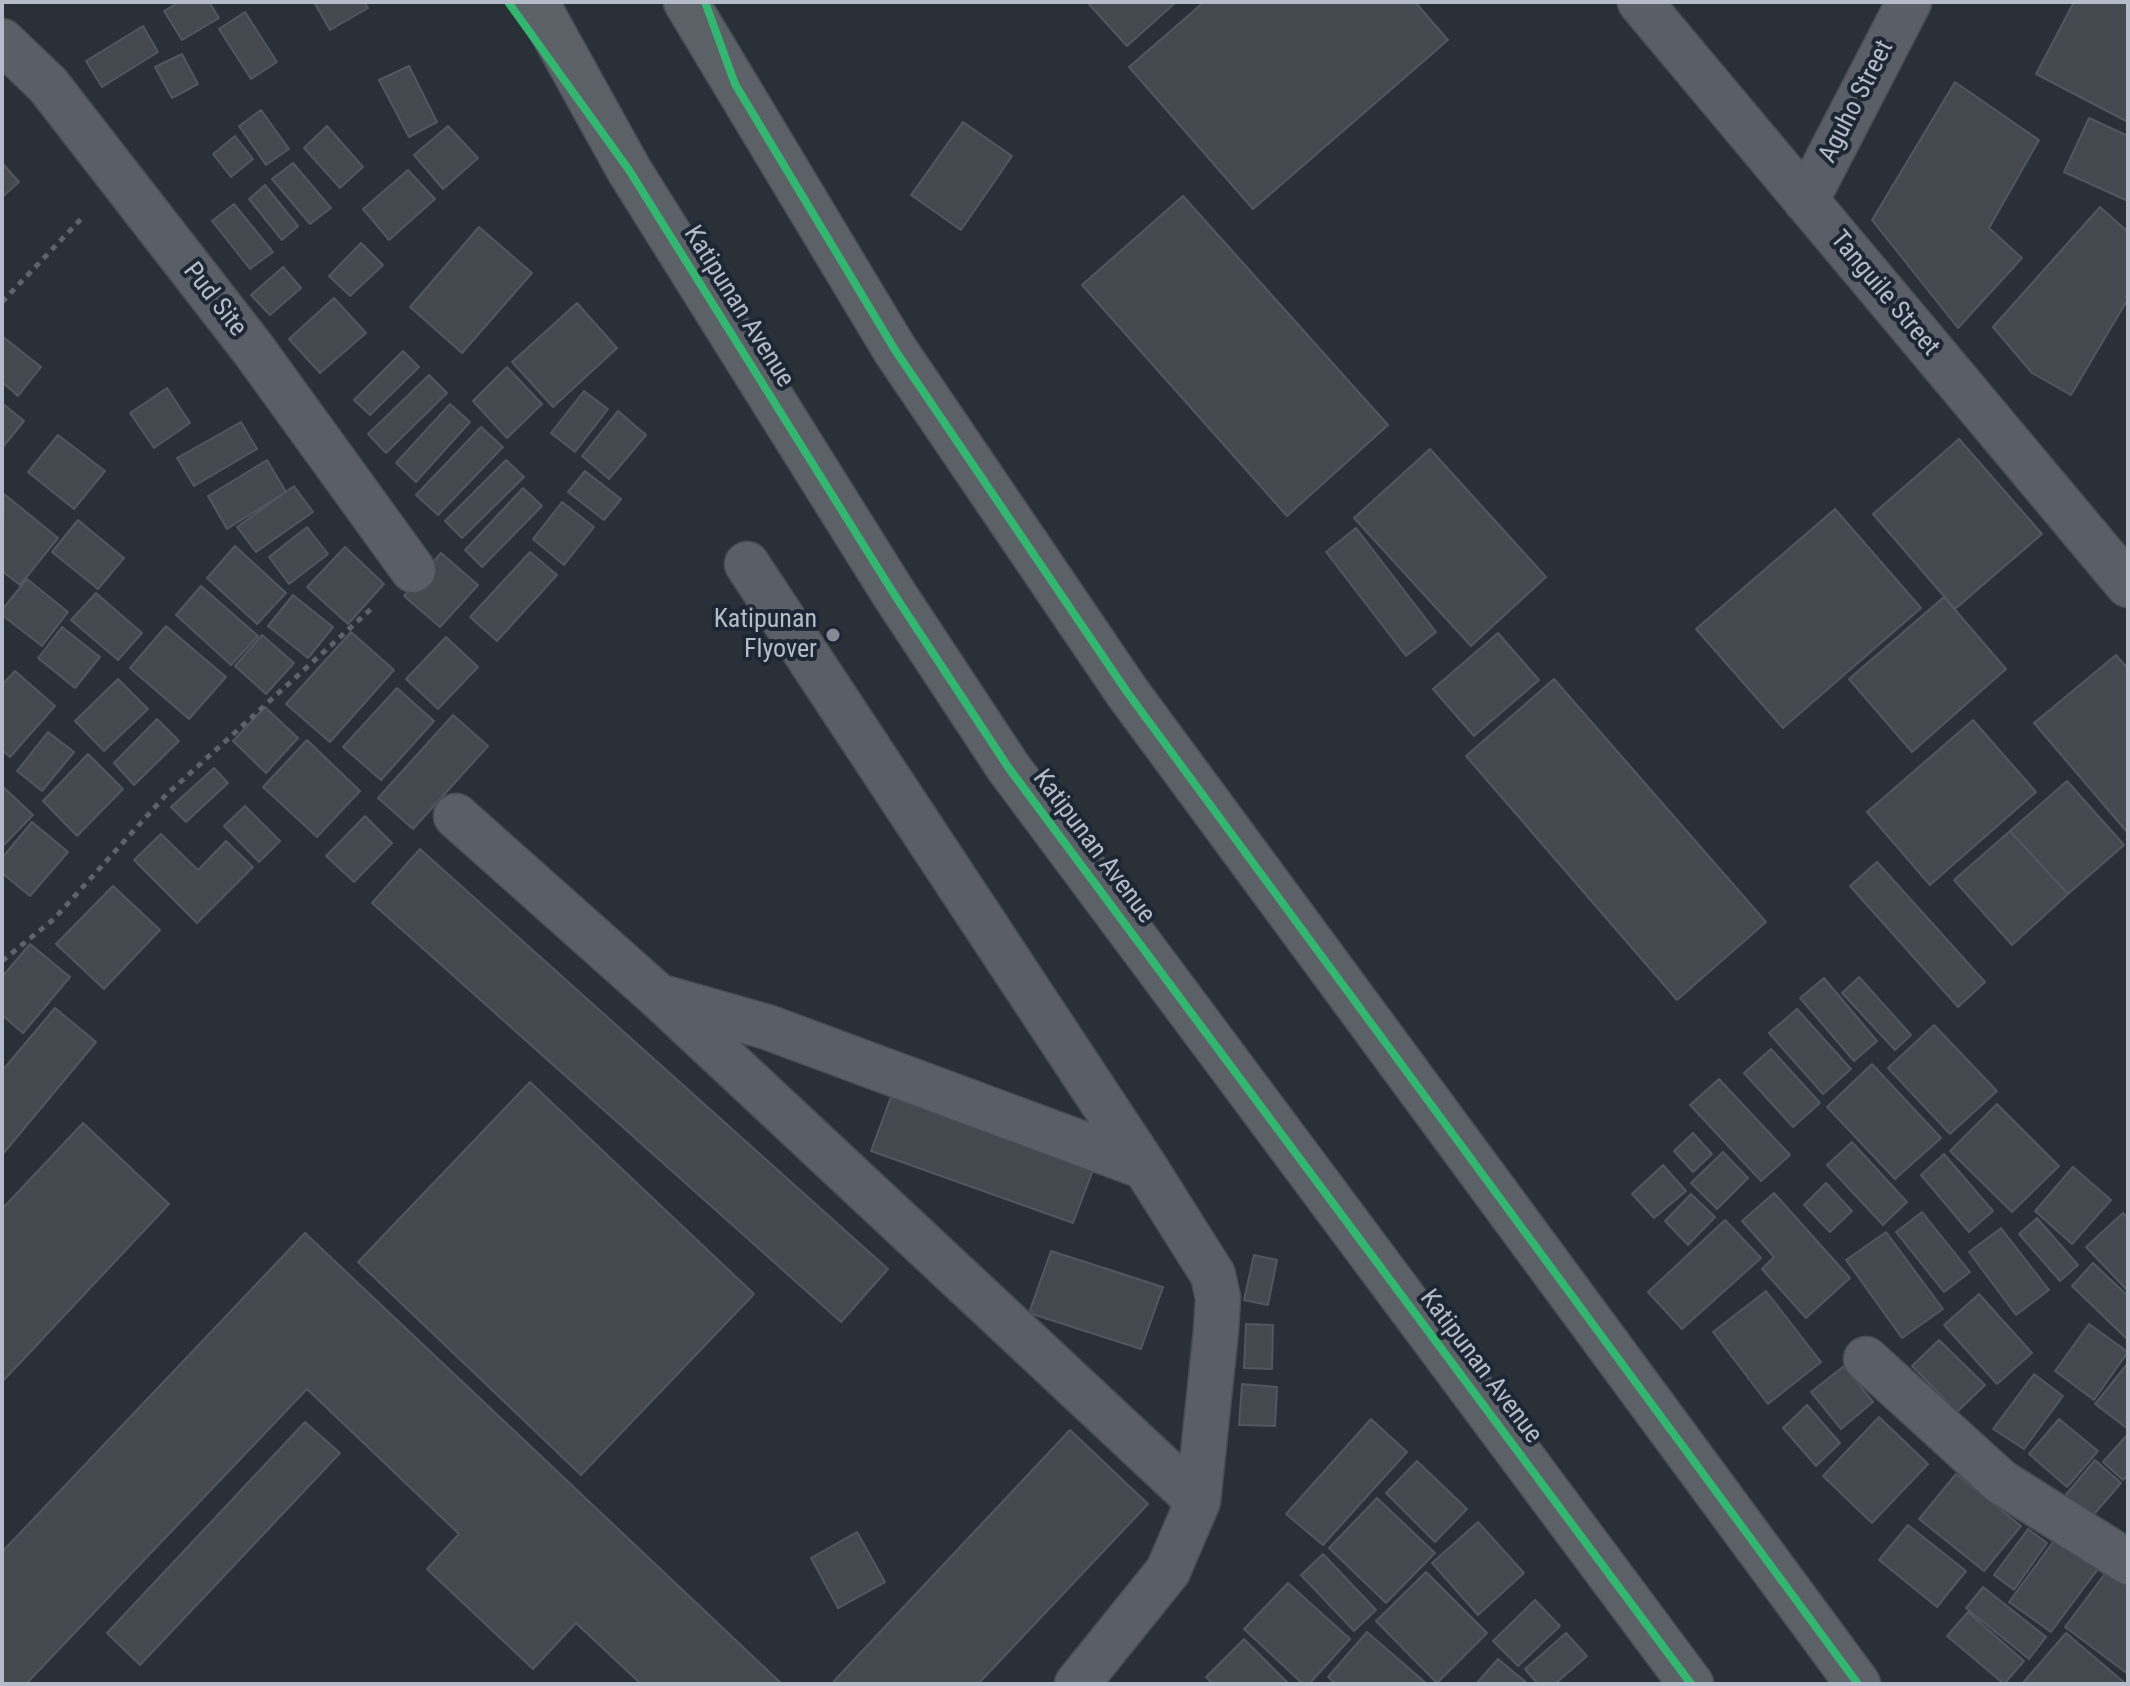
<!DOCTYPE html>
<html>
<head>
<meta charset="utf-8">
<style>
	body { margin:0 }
	#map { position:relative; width:2130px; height:1686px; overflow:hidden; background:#2a3038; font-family:"Roboto Condensed",sans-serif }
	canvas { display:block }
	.frame { position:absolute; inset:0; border:4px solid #b4bcc9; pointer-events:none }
</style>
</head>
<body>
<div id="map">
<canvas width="2130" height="1686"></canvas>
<div class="frame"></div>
</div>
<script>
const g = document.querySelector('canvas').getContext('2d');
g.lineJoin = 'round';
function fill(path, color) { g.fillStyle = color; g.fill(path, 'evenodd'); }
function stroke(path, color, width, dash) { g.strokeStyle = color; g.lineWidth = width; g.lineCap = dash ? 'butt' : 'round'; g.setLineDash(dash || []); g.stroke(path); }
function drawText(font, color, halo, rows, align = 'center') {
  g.font = font + ' "Roboto Condensed",sans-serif'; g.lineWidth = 8; g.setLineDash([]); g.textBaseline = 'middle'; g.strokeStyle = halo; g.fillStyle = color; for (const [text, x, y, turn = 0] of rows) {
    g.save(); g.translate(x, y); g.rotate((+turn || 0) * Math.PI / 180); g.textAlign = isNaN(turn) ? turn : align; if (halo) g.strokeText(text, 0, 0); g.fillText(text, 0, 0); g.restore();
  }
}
const building = new Path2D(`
	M179,2H209L219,18L182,40L164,11Z
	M314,2H364L368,8L330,30Z
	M1087,2H1176L1127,46Z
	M1204,2H1415L1448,40L1253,209L1129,67Z
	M2074,2H2128V122L2036,74Z
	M245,12L277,62L251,79L219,29Z
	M143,26L158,52L102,87L86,61Z
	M182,54L198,84L172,98L155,67Z
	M409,66L437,122L409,137L379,80Z
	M1955,82L2039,140L1989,228L2022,258L1958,328L1872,220Z
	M261,110L289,149L266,165L239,126Z
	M2089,118L2128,136V201L2064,172Z
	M963,122L1012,156L961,230L911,195Z
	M327,126L363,167L340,188L304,148Z
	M448,126L478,158L443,189L414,155Z
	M235,136L253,159L231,177L213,154Z
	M2,163L19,182L2,197Z
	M293,163L331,208L310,224L272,179Z
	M408,170L435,199L389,240L363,209Z
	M265,185L298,226L282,240L249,199Z
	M1183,196L1388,425L1287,516L1082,285Z
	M234,204L273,252L250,269L212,221Z
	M2100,207L2128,232V299L2071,395L2032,373L1993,327Z
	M479,227L532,273L462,353L410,307Z
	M361,243L383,265L350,296L329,276Z
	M283,267L301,288L270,315L251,295Z
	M334,298L366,333L320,373L289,339Z
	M577,303L617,348L553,407L512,362Z
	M2,336L41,367L18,396L2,382Z
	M403,351L419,367L370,415L354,400Z
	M507,367L542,404L507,438L473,401Z
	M429,375L447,393L386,453L368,434Z
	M167,388L190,423L154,448L130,413Z
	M584,391L608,409L575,452L551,433Z
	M2,403L24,421L2,448Z
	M450,404L470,422L416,482L396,463Z
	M618,411L646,435L609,479L582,456Z
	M241,422L257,449L194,486L177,458Z
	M481,427L503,447L438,515L416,495Z
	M58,435L105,471L74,509L28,472Z
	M1959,439L2042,534L1955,609L1873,514Z
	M1430,449L1546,577L1471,646L1354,518Z
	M267,460L286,492L227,529L208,496Z
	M506,460L524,477L462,538L445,521Z
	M585,471L621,499L604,520L568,492Z
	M294,486L313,512L256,552L237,527Z
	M523,488L542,506L482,567L465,550Z
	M4,494L58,538L20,585L2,571Z
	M562,502L594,527L564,565L533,539Z
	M1835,509L1921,608L1783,728L1696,629Z
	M78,520L124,558L98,589L52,552Z
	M307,527L328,554L289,584L269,557Z
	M1356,528L1436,632L1406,656L1326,552Z
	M235,546L286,593L257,624L207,578Z
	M345,547L384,584L348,624L307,587Z
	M530,552L557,575L497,641L470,617Z
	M441,553L478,585L440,627L404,596Z
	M27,579L68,612L42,646L2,615V610Z
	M201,586L258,636L231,665L176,615Z
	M96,593L142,633L118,660L71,620Z
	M293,595L333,627L308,658L268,626Z
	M1944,597L2006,669L1912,752L1849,679Z
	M166,626L226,677L189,719L130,668Z
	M62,627L100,657L75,688L38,658Z
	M351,632L394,670L330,742L286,704Z
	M1498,633L1539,680L1474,736L1433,689Z
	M262,635L294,663L266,694L235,666Z
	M446,637L478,667L438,709L406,679Z
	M2116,655L2128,669V833L2034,723Z
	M15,671L55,706L10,757L2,750V685Z
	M118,679L148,709L104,751L75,721Z
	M1554,679L1766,922L1677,1000L1466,756Z
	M397,688L434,721L381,780L343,747Z
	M265,707L298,738L266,773L233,741Z
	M453,715L488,746L413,829L378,798Z
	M157,719L179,741L134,785L114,763Z
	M1973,720L2036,792L1930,885L1867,812Z
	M48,732L74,752L42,791L17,771Z
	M307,740L360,791L317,837L263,787Z
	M88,754L123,789L77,836L43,801Z
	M214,768L228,783L186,822L171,807Z
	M2067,781L2124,845L2068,894L2010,831Z
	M2,786L33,815L2,847Z
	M245,806L280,841L259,862L224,826Z
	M365,816L392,843L354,882L326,856Z
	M32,822L68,852L30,896L2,873V858Z
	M2010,831L2068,894L2012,945L1954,880Z
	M161,834L198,870L226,841L253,867L197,923L134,860Z
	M420,849L888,1269L841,1322L372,903Z
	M1877,862L1985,982L1958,1007L1850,886Z
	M113,886L160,930L104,989L56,944Z
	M30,944L70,977L23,1033L2,1015V977Z
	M1859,977L1911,1035L1895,1050L1842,993Z
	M1824,978L1877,1041L1854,1061L1800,998Z
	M55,1008L96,1042L2,1155V1071Z
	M1797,1009L1851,1069L1823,1094L1769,1033Z
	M1934,1025L1997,1091L1950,1134L1888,1068Z
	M1771,1049L1820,1103L1793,1127L1744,1073Z
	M1872,1064L1941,1138L1895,1179L1827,1107Z
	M1719,1079L1790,1155L1761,1181L1690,1105Z
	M530,1082L754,1294L581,1475L358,1262Z
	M891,1097L1093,1170L1073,1223L871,1151Z
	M1997,1104L2059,1166L2012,1212L1950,1151Z
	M83,1123L169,1204L2,1382V1209Z
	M1693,1133L1712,1154L1693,1172L1674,1151Z
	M1852,1142L1907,1202L1883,1225L1827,1165Z
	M1723,1152L1748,1178L1717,1209L1691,1183Z
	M1944,1154L1993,1211L1969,1232L1921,1175Z
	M1663,1165L1686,1191L1654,1218L1632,1194Z
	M2073,1167L2111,1200L2072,1244L2035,1211Z
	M1826,1183L1852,1211L1830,1232L1804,1205Z
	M1774,1193L1850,1278L1806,1318L1762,1269L1774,1257L1742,1221Z
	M1691,1194L1715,1217L1688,1245L1665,1221Z
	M1922,1212L1970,1272L1944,1292L1896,1232Z
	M2123,1213L2128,1218V1291L2086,1247Z
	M2037,1218L2078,1265L2060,1281L2019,1234Z
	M1725,1220L1761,1258L1682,1329L1648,1292Z
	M2001,1228L2049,1290L2016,1315L1969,1252Z
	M1886,1232L1943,1309L1902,1338L1846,1260Z
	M305,1233L782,1684H641L576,1623L533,1669L427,1569L459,1534L307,1389L26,1684H2V1552Z
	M1051,1251L1163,1287L1141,1349L1029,1313Z
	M1254,1255L1277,1260L1268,1305L1244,1300Z
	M2093,1263L2128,1296V1340L2072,1286Z
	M1766,1291L1821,1362L1768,1404L1713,1332Z
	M1979,1294L2032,1353L1997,1384L1944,1325Z
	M1246,1324L1273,1325L1272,1369L1244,1368Z
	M2089,1324L2128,1352L2094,1400L2055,1371Z
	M1939,1340L1985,1385L1957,1412L1912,1366Z
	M2128,1363V1429L2095,1404Z
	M1844,1366L1873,1402L1841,1429L1811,1392Z
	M2034,1374L2063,1396L2024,1449L1993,1429Z
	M1242,1384L1277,1387L1275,1426L1239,1425Z
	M1807,1405L1840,1443L1816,1466L1783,1428Z
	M1879,1417L1928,1464L1872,1523L1823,1476Z
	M1371,1419L1407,1452L1323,1545L1286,1514Z
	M2059,1419L2098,1451L2067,1487L2029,1454Z
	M305,1422L340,1453L140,1665L107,1633Z
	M1070,1430L1148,1504L978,1684H837L834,1681Z
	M2128,1434V1475L2123,1480L2103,1462Z
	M2095,1460L2121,1483L2089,1520L2064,1497Z
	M1417,1461L1467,1509L1435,1542L1386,1493Z
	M1956,1474L2021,1526L1984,1571L1919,1519Z
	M1377,1498L1435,1553L1386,1603L1329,1548Z
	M1478,1522L1524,1573L1478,1615L1432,1563Z
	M1908,1525L1966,1571L1937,1607L1879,1560Z
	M2028,1529L2047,1543L2014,1590L1994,1575Z
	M857,1532L885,1582L838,1608L811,1558Z
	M2059,1534L2101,1565L2051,1632L2009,1602Z
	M1323,1554L1376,1610L1354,1631L1301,1575Z
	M2110,1567L2128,1581V1674L2065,1627Z
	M1426,1572L1487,1633L1437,1683L1376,1621Z
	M1288,1583L1350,1639L1309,1684H1303L1244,1629Z
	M1983,1587L2046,1637L2029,1659L1966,1608Z
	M1535,1600L1560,1626L1518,1666L1493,1641Z
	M1968,1612L2024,1661L2004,1684L1947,1636Z
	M1367,1632L1427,1684H1336L1328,1677Z
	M1566,1633L1587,1656L1555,1684H1538L1525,1669Z
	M2066,1633L2126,1684H2022Z
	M1244,1639L1289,1684H1213L1206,1677Z
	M1498,1659L1528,1684H1476Z`);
const path = new Path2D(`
	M2,302L81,219
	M2,961L54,919L165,796L371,609`);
const minor = new Path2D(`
	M1640,2L2128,585
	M2,41L48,85L253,349L413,570
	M1806,201L1909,2
	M747,564L1145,1167
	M456,816L658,996L1198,1501
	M658,996L767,1027L1145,1167L1213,1275L1218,1298L1216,1331L1198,1501L1168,1571L1077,1684
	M1866,1359L2001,1482L2128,1562`);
const major = new Path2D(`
	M536,2L629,170L894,594L1008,767L1691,1684
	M686,2L895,350L1127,692L1858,1684`);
const cycleway = new Path2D(`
	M508,2L629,170L894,594L1008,767L1691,1684
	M705,2L735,84L895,350L1127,692L1858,1684`);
const markers = [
	[833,635,8,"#848b96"]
];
const streetNames = [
	["Aguho Street",1857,102,-63],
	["Tanguile Street",1884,294,50],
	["Pud Site",214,300,52],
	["Katipunan Avenue",738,307,58],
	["Katipunan Avenue",1093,847,53],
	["Katipunan Avenue",1480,1367,53]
];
const poiNames = [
	["Katipunan",817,620],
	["Flyover",817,650]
];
fill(building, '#444950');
stroke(building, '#52575f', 2);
stroke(minor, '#484c53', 47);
stroke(major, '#484c55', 47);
stroke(path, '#5d636a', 5, [6, 6]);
stroke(minor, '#5a5e66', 44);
stroke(major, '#5c6168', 44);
stroke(cycleway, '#33b770', 8);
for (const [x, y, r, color] of markers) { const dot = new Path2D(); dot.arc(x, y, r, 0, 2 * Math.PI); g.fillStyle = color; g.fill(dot); stroke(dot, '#1d2633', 3); }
drawText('26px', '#b4bcc9', '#1d2633', streetNames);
drawText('26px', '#b4bcc9', '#1d2633', poiNames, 'right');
</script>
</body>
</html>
